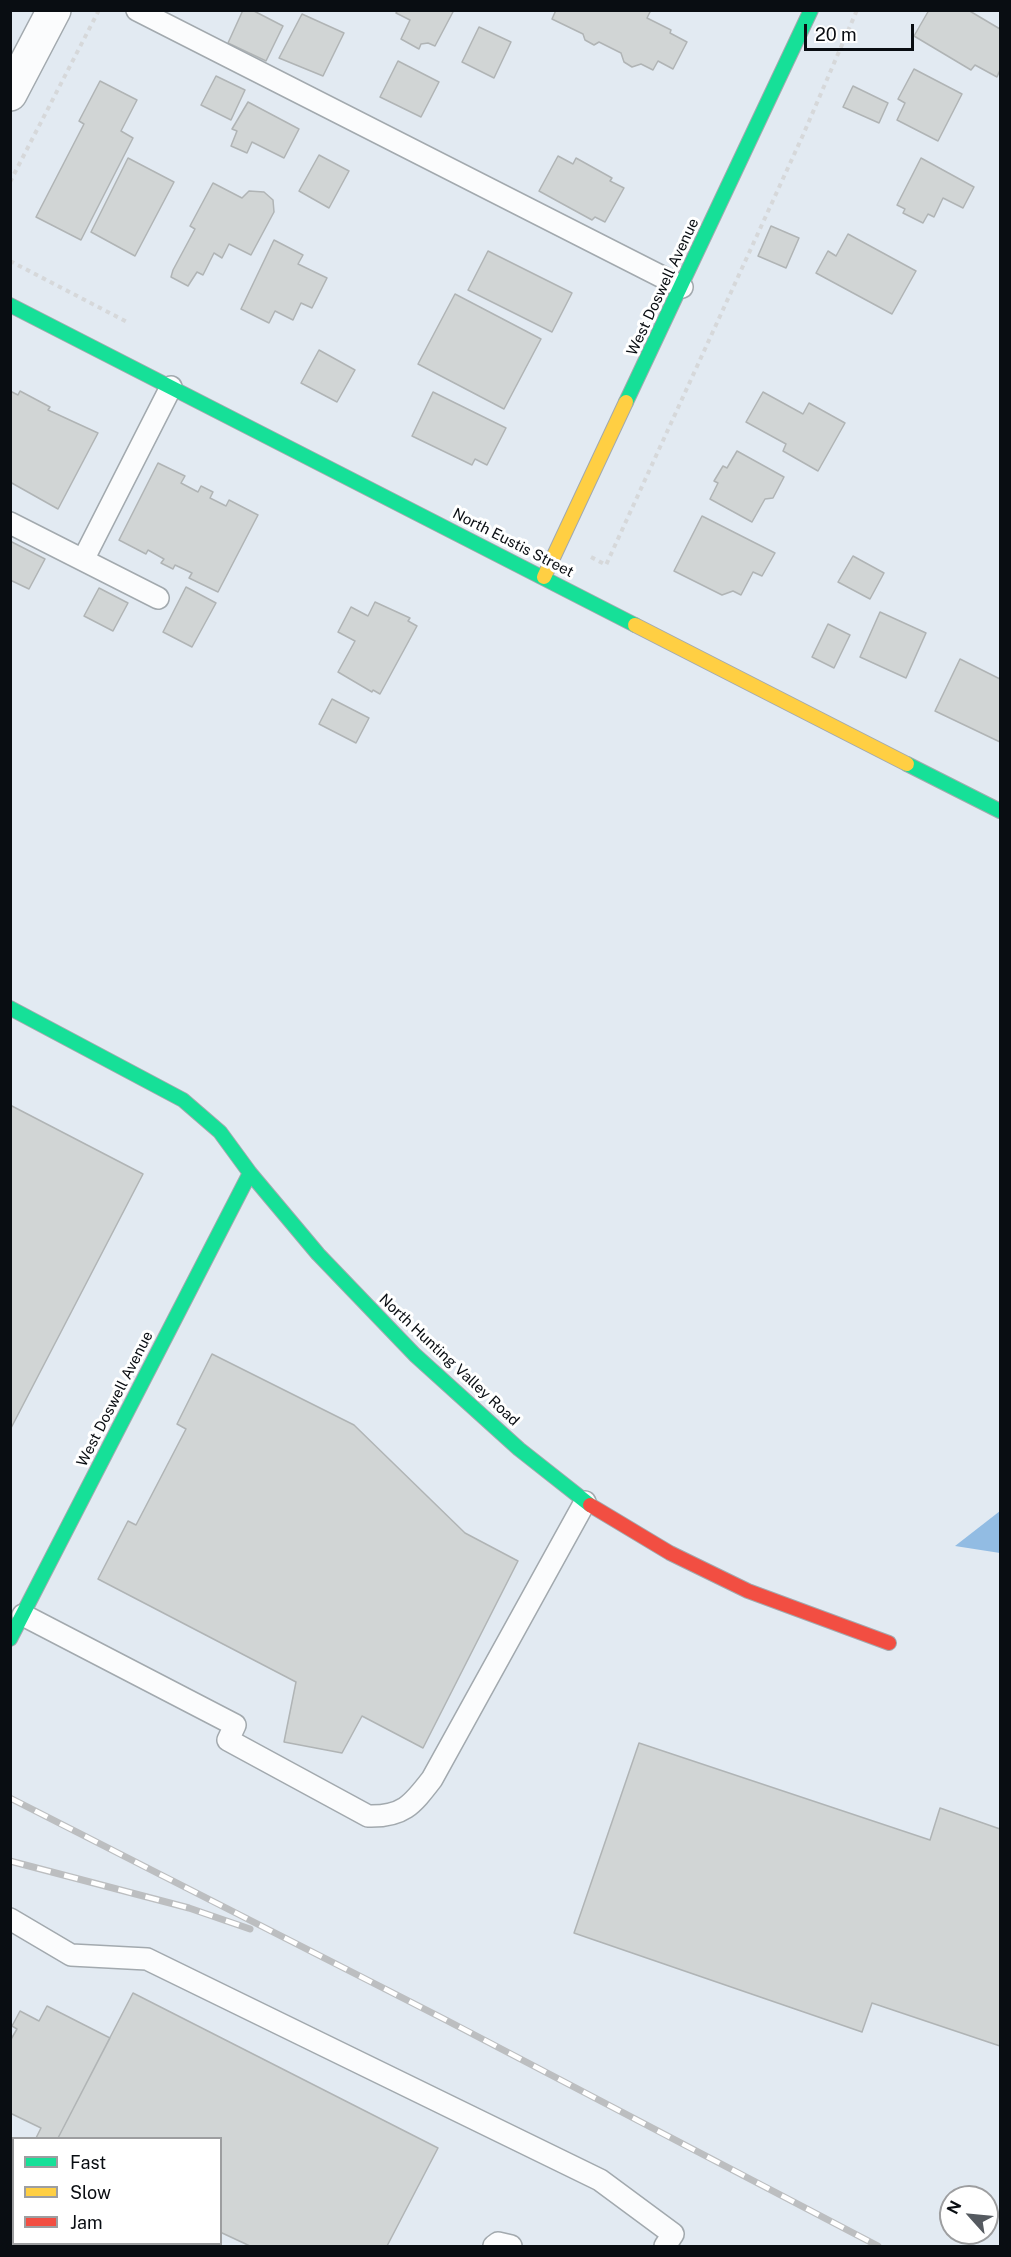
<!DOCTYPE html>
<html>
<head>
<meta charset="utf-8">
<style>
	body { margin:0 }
	#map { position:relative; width:1011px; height:2257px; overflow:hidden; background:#e2eaf2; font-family:"Public Sans",sans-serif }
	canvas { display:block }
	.frame { position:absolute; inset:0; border:12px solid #090d12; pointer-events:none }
	.legend { position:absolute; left:12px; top:2137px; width:210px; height:108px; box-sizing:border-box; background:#fff; border:2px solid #9d9ea0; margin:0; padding:8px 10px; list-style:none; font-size:18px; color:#090d12 }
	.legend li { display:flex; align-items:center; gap:12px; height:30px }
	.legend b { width:30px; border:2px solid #9d9ea0 }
	.north { position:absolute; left:939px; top:2185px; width:60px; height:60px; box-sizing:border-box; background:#fff; border:2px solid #9d9ea0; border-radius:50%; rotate:297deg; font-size:16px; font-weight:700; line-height:24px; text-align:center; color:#090d12 }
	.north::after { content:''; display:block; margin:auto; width:21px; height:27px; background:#555a60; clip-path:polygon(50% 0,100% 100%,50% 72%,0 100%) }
	.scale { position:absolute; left:804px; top:24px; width:110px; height:27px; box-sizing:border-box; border:3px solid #090d12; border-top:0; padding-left:8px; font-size:18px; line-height:21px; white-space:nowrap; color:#090d12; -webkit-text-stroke:4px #fff; paint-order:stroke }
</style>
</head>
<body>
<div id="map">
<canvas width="1011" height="2257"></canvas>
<div class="frame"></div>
<ul class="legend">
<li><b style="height:8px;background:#16e098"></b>Fast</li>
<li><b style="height:8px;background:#ffcf43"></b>Slow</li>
<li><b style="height:8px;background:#f24e42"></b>Jam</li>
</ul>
<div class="north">N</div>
<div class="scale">20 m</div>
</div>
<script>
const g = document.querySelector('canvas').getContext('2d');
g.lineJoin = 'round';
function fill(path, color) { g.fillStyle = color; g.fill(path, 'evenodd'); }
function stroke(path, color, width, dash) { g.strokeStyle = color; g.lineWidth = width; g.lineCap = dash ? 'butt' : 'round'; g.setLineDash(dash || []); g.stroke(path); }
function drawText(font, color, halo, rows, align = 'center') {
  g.font = font + ' "Public Sans",sans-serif'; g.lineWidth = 6; g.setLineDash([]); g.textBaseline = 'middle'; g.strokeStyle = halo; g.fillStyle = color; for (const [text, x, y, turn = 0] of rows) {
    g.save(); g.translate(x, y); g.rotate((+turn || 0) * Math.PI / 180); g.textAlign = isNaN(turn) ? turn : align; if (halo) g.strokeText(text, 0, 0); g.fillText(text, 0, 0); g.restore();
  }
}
const water = new Path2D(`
	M1000,1511V1553L955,1546Z`);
const building = new Path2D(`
	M243,10H252L283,26L266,61L228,43Z
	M398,10H454L435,46L428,43L421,44L419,49L401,39L410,20L396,13Z
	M556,10H651L647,18L671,30L670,33L687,42L673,69L658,61L653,70L641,64L632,67L624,62L621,53L599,42L594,45L585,40L583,34L552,19Z
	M929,10H968L1000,29V70L997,77L975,65L971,70L914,36Z
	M302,14L344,33L323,76L279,58Z
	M479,27L511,42L494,78L462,62Z
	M398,61L439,82L421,117L380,97Z
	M914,69L962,94L938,141L897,120L905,103L898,99Z
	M216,76L245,90L231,120L201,105Z
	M100,81L137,100L121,131L133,138L81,240L36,217L84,124L79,121Z
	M853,86L888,103L879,123L843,107Z
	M248,102L299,129L284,158L252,142L247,153L231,146L237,131L232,129Z
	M319,155L349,171L329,208L299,191Z
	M558,156L573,164L576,158L612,178L610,181L624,188L605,222L595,217L592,220L539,191Z
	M128,158L174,182L135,256L91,232Z
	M921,158L974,187L963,208L943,198L934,217L928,214L923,223L903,213L905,209L897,205Z
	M213,183L242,198L249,191L264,192L273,200L274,212L251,255L229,244L222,258L214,253L203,275L197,272L188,286L171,277L173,270L195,229L190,226Z
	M771,226L799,238L786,268L758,256Z
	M848,234L916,271L892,314L816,273L828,251L836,256Z
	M274,240L303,255L298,264L327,278L312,308L301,303L293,320L275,311L269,323L241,309Z
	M488,251L572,293L552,332L468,290Z
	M455,294L541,339L504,409L418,364Z
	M319,350L355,370L337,402L301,383Z
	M10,391L18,395L20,391L50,407L48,410L98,433L58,509L10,482Z
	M433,392L506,428L487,465L475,459L472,465L412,436Z
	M763,392L803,414L809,403L845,423L818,471L783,451L786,444L746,422Z
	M737,451L784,477L773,498L765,499L752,522L710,499L718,483L714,481L723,466L727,468Z
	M158,463L185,476L181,483L198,492L201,486L213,492L210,498L226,506L229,500L258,515L218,592L189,578L192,573L175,565L173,569L161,563L164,559L148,550L146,554L119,540Z
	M702,516L775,553L762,576L753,572L741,595L733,591L722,595L674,571Z
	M10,541L45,559L29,589L10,580Z
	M853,556L884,573L870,599L838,582Z
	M186,587L216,603L192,647L163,632Z
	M99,588L128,603L113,631L84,616Z
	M375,602L410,618L408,621L417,626L380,694L373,690L372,692L338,672L355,641L338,632L351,607L368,616Z
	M880,612L926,633L906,678L860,657Z
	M828,624L850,635L834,668L812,657Z
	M960,659L1000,679V742L935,711Z
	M332,699L369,718L356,743L319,724Z
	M10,1105L143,1174L10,1430Z
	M212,1354L354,1425L465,1533L518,1561L423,1748L362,1716L342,1753L284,1742L296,1682L98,1579L128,1521L136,1525L186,1429L177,1424Z
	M639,1743L930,1840L940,1808L1000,1829V2046L872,2003L862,2032L574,1933Z
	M133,1993L438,2148L387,2246H250L220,2232V2138H58Z
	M47,2006L110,2038L58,2138H36L41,2128L10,2113V2041L17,2029L12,2026L20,2011L39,2021Z`);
const path = new Path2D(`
	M10,182L99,10
	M10,261L129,323
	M591,557L606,565L803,135L857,10`);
const lane = new Path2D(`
	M137,10L682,287
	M10,523L158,598
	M83,560L171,387
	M23,1615L235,1725L228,1740L368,1816C403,1817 412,1805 432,1779L585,1502
	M10,1919L71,1955L147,1959L600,2180L673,2234L665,2246
	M10,2221L14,2222
	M59,2244L65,2246
	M494,2246L498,2243L511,2246`);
const street = new Path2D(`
	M10,94L54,10`);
const fast = new Path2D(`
	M10,305L635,625
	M626,402L811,10
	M907,764L1000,811
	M10,1008L183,1100L220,1132L250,1173L318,1254L415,1355L519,1449L590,1505
	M10,1639L250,1173`);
const slow = new Path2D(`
	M544,577L626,402
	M635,625L907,764`);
const jam = new Path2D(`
	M590,1505L670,1553L748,1591L889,1643`);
const rail = new Path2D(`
	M10,1798L444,2019L878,2246
	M10,1861L189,1908L250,1929`);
const streetNames = [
	["West Doswell Avenue",663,287,-65],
	["North Eustis Street",513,543,27],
	["North Hunting Valley Road",449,1360,43],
	["West Doswell Avenue",115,1399,-63]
];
fill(water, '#92bce3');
fill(building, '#d1d5d5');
stroke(building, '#b0b4b5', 1.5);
stroke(lane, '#a2a9ae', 24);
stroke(street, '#a2a9ae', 36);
stroke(fast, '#a2a9ae', 16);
stroke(slow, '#a2a9ae', 16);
stroke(jam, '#a2a9ae', 16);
stroke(path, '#d6d8da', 4, [4.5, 4.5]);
stroke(lane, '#fbfcfd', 21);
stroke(street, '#fbfcfd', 33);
stroke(fast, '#16e098', 14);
stroke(slow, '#ffcf43', 14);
stroke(jam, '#f24e42', 14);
stroke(rail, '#bcbec0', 7);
stroke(rail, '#fff', 4.5, [14]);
drawText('15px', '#090d12', '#fff', streetNames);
</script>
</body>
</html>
